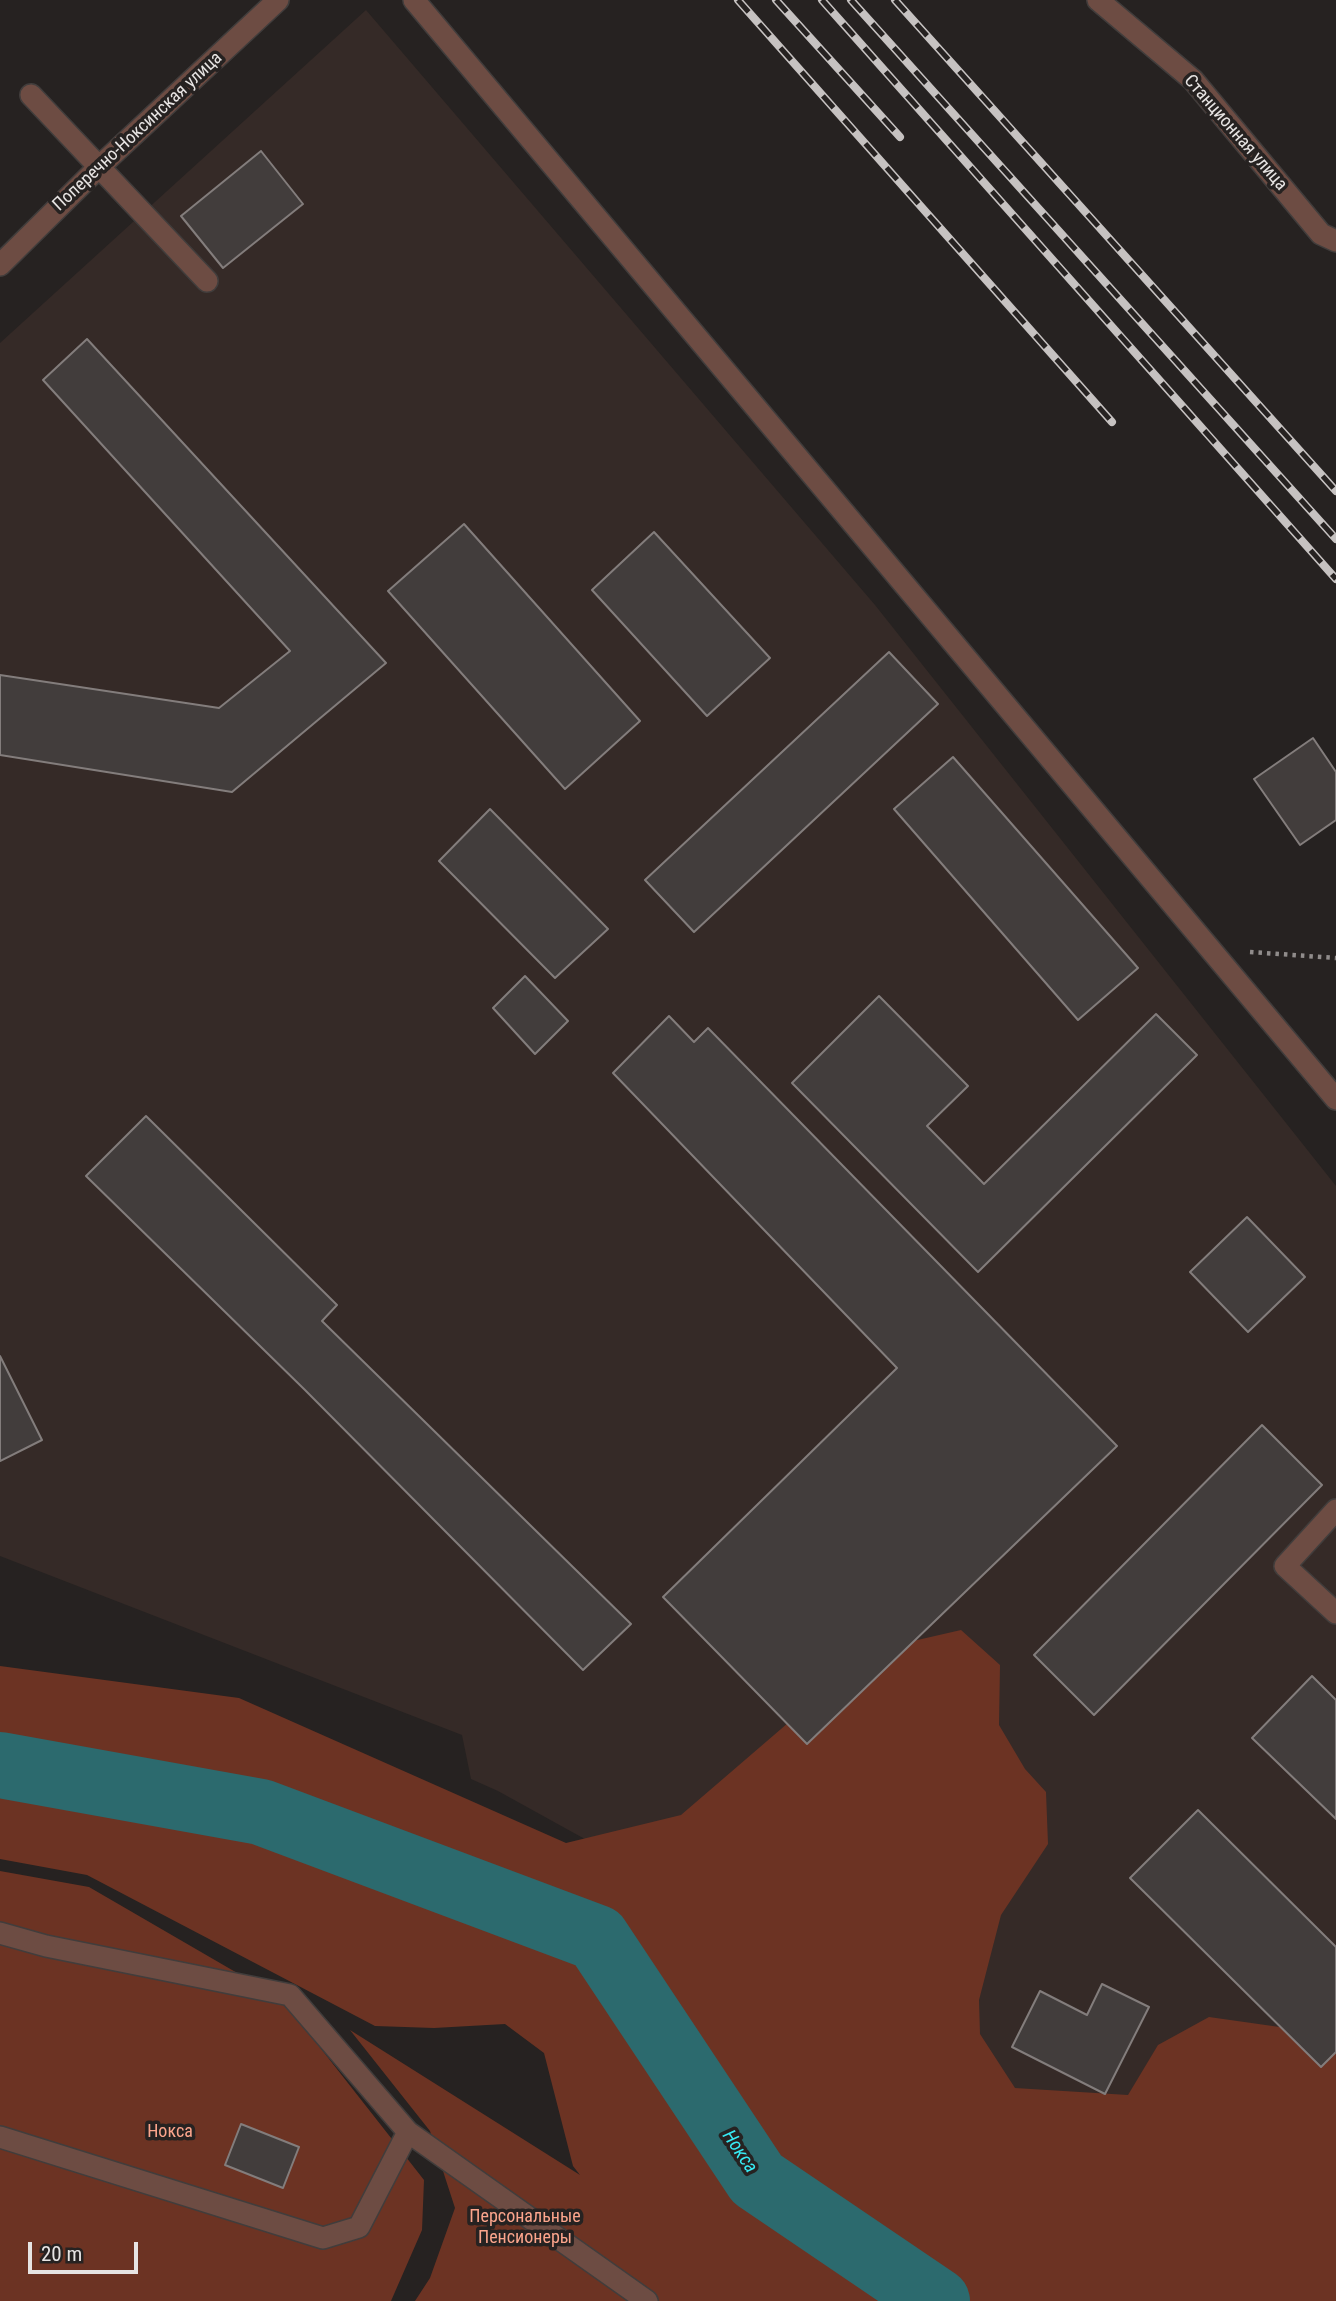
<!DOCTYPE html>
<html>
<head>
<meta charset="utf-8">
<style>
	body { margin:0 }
	#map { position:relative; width:1336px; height:2301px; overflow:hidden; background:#262221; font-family:"Roboto Condensed",sans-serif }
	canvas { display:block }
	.scale { position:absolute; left:28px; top:2242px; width:110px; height:32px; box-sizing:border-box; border:4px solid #e7e4e3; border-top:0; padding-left:9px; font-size:21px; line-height:24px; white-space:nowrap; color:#e7e4e3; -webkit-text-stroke:5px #262221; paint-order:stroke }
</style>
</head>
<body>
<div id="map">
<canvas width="1336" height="2301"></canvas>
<div class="scale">20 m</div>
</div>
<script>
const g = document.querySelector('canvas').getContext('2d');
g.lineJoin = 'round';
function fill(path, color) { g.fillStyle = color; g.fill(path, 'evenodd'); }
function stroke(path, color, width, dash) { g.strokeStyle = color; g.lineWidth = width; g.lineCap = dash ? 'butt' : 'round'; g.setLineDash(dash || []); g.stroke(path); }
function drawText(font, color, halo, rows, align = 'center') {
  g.font = font + ' "Roboto Condensed",sans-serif'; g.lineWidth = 7; g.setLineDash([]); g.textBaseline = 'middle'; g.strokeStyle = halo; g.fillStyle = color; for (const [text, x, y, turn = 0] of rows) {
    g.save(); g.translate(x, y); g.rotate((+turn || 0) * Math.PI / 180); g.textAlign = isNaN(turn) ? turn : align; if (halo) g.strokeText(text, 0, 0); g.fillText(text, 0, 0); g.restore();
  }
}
const built = new Path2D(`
	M366,10L875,605L1336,1186V2139L1005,2101L659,1880L498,1791L471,1779L462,1735L0,1556V343Z`);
const green = new Path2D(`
	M961,1630L1000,1665L999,1725L1025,1769L1046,1792L1048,1844L1001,1915L979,2000L980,2034L1015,2088L1128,2095L1158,2045L1209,2017L1336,2035V2301H415L430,2278L455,2208L430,2131L350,2030L580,2175L573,2166L544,2053L505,2024L434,2028L375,2026L87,1875L0,1859V1666L239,1698L566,1843L681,1815L831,1686L900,1644Z
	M0,1871L89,1887L282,1999L424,2180L422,2230L391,2301H0Z`);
const river = new Path2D(`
	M0,1765L261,1812L597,1938L757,2179L937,2301`);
const building = new Path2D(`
	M261,151L303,204L223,268L181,216Z
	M87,339L386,663L232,792L0,755V675L219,708L290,651L43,380Z
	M464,524L640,721L565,789L388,591Z
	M654,532L770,658L707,716L592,590Z
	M889,652L938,704L694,932L645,880Z
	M1313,738L1336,772V820L1300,845L1254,779Z
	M953,757L1138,968L1078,1020L894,809Z
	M490,809L608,929L555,978L439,861Z
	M525,976L568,1021L535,1054L493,1008Z
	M879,996L968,1086L927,1126L984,1184L1156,1014L1197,1055L978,1272L792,1083Z
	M669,1016L694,1042L708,1028L1117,1446L807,1744L663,1597L897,1368L613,1073Z
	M146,1116L337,1305L322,1321L631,1624L583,1670L305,1390L86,1176Z
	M1247,1217L1305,1277L1248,1332L1190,1272Z
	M0,1356L42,1440L0,1461Z
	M1262,1425L1322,1485L1094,1715L1034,1655Z
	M1312,1676L1336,1700V1819L1252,1738Z
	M1198,1810L1336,1947V2052L1321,2067L1130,1878Z
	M1102,1984L1149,2007L1105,2094L1012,2047L1040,1991L1087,2015Z
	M241,2124L299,2147L283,2188L225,2165Z`);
const path = new Path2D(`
	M1250,952L1336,958`);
const minor = new Path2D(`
	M414,0L1336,1099
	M1098,0L1193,80L1321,234L1336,241
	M31,95L207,281
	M0,265L99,167L278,0
	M1336,1510L1285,1566L1336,1613
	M0,1933L46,1946L290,1995L408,2132L647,2301
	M0,2137L323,2238L359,2227L408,2132`);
const rail = new Path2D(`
	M738,0L1112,422
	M776,0L900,137
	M822,0L1336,579
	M851,0L1336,539
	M895,0L1336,491`);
const streetNames = [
	["Поперечно-Ноксинская улица",138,132,-43],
	["Станционная улица",1235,133,49]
];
const parkNames = [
	["Нокса",170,2132],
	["Персональные",525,2217],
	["Пенсионеры",525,2238]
];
const waterNames = [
	["Нокса",739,2152,56]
];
fill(built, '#352a27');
fill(green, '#6c3323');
stroke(river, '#2c6a6e', 66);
fill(building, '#423d3c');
stroke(building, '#837d7c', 2);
stroke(minor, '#413d3c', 24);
stroke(path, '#908c8b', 4.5, [3.5, 5]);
stroke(minor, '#6d4c43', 21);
stroke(rail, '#c6c2c1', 8);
stroke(rail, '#262221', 5, [16]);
drawText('18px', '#e7e4e3', '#262221', streetNames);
drawText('18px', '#fca58c', '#262221', parkNames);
drawText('italic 19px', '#37eaf3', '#262221', waterNames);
</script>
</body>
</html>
